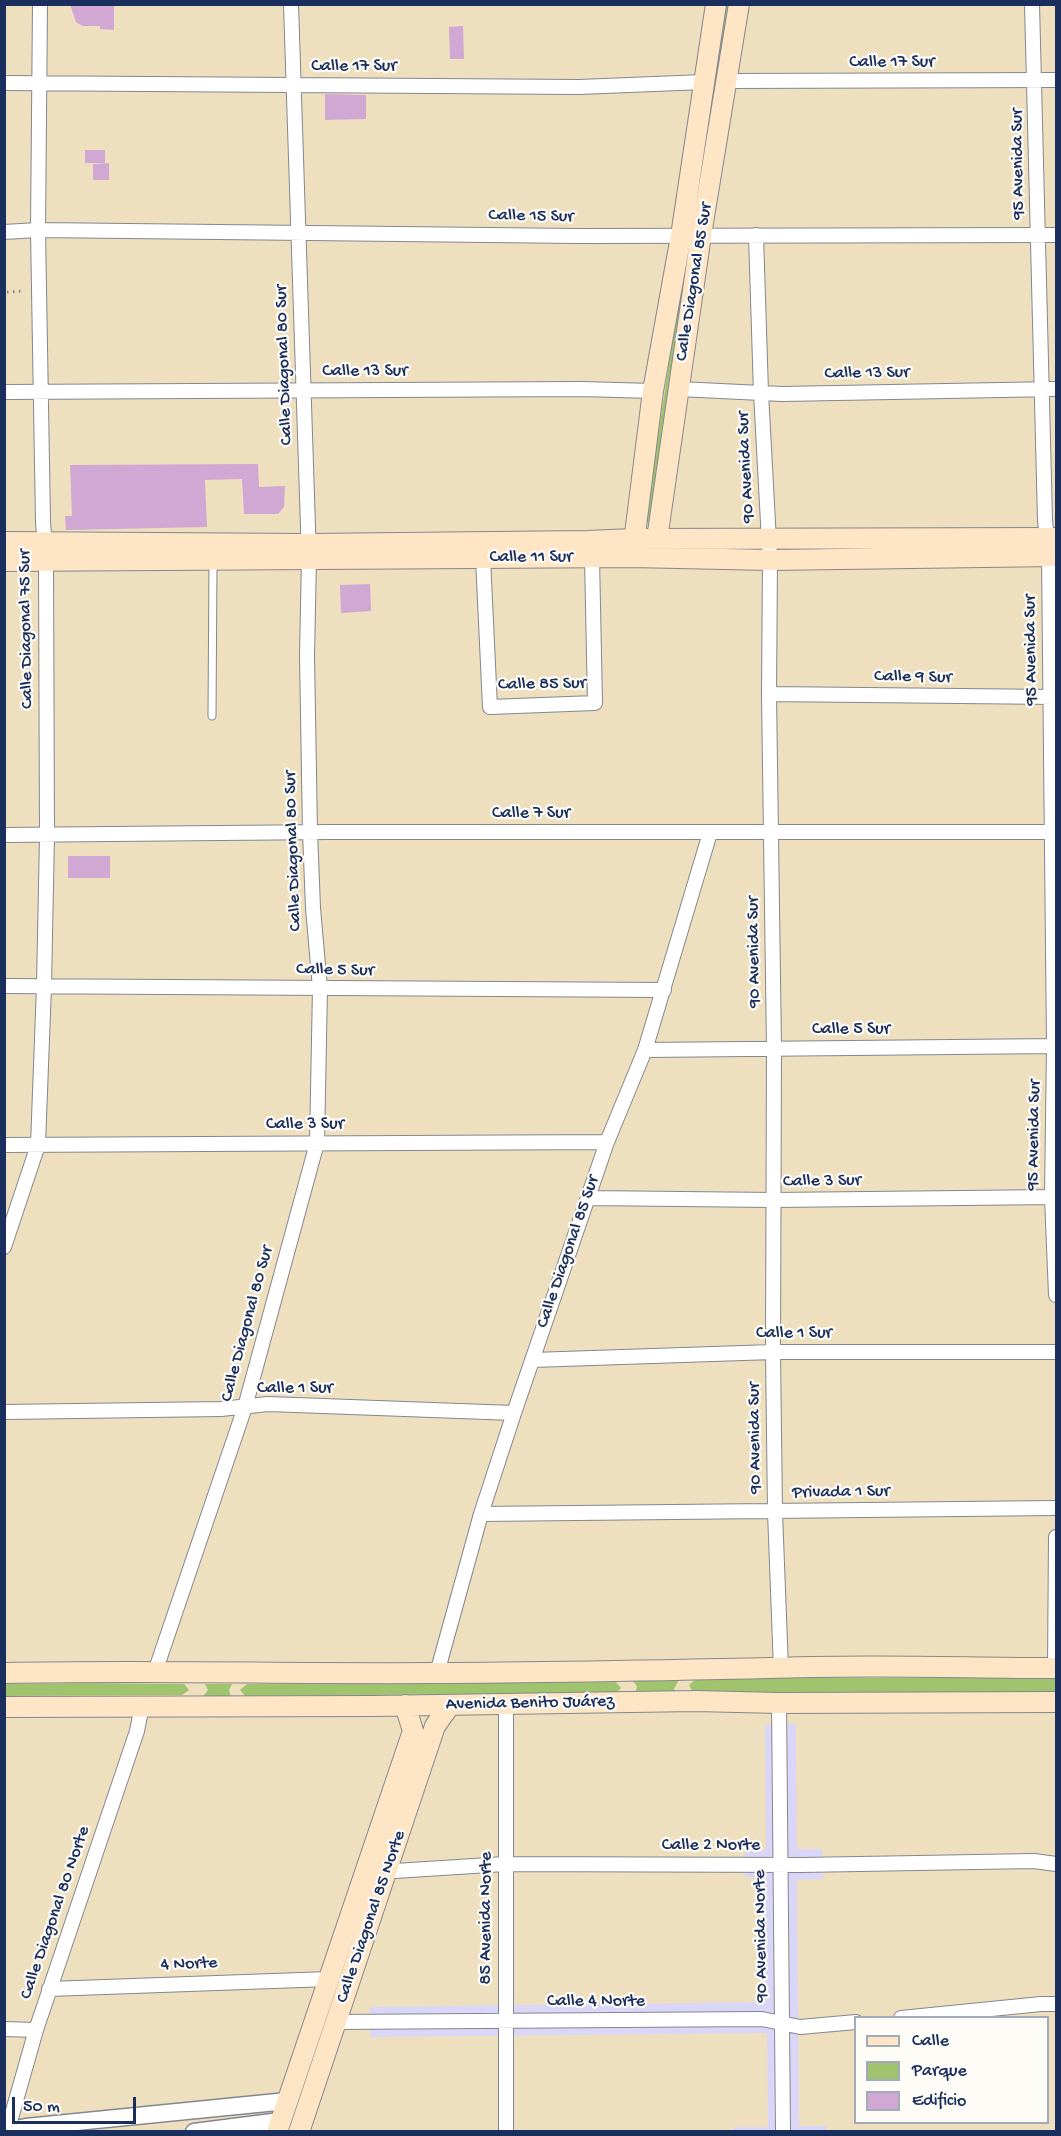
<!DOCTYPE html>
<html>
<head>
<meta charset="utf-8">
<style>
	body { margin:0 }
	#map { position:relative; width:1061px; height:2136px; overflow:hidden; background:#eedfbe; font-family:"Gochi Hand",sans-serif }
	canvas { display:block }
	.frame { position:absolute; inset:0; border:6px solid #1b2f5e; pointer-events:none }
	.legend { position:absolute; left:854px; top:2016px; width:195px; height:108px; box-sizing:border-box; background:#fdfcf7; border:2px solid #a3aaba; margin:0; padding:8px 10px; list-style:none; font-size:18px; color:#1b2f5e }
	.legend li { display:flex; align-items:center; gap:12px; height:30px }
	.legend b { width:30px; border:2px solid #a3aaba }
	.scale { position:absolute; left:12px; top:2097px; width:124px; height:27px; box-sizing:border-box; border:3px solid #1b2f5e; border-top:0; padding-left:8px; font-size:18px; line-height:21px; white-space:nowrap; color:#1b2f5e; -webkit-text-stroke:4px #fdfcf7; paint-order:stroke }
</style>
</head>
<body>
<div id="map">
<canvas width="1061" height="2136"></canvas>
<div class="frame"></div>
<ul class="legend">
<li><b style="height:8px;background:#fde5c5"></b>Calle</li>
<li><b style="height:16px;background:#a0c46e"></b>Parque</li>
<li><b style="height:16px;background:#d0a8d3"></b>Edificio</li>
</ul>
<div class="scale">50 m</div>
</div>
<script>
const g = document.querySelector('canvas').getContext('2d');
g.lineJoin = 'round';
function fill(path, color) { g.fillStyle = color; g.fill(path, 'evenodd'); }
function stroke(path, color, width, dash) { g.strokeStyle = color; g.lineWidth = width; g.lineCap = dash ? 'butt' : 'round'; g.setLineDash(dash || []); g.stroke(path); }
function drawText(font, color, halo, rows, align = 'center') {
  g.font = font + ' "Gochi Hand",sans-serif'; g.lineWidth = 4.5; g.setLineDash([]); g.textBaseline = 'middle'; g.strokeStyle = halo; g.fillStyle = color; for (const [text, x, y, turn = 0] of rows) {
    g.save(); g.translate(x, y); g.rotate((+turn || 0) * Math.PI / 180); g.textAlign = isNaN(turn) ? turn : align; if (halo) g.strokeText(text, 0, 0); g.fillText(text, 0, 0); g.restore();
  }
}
const built = new Path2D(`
	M796,1724L797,1849H822L823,1879L797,1880L799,2126H826V2131H734V2127H768L767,2033L370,2037V2007L765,2002V1877H745L744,1851L766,1850L765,1725Z`);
const green = new Path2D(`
	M726,5H732L698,216L692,220Z
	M691,251L650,520L646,524L645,520L686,253Z
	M697,1678H1056V1692H693L689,1685Z
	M679,1680L674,1689L677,1693L635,1694L637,1686L633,1681Z
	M616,1682L621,1688L616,1693L245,1696L240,1690L247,1684Z
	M86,1683L184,1684L189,1690L182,1695L5,1696V1684Z
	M205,1684H232L229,1690L231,1697H203L208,1690Z`);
const building = new Path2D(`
	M70,4H114V30L100,29V26H83L79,24L76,22Z
	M463,26L464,59H450L449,27Z
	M325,94L366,95V119L325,120Z
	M85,150H105V163H85Z
	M109,163V180H93V164Z
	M258,464L259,487L285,486L284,507L278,514H244L242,479L205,480L207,527L66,530L65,516H72L70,465Z
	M370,584L371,611L341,613L340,585Z
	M68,856H110V878H68Z`);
const path = new Path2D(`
	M7,292L25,291`);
const service = new Path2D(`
	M212,716L213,562`);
const minor = new Path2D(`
	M1032,4L1045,520L1049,557L1054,1046L1052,1197L1056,1295
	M727,81L1056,80
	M4,83L579,87L704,82
	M4,232L38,230L579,236L1056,235
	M756,235L761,393L770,560L769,694L774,1049L773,1352L775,1512L781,1669
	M679,389L782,394L1056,389
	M4,392L582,389L653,391
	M483,558L490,707L595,703L592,558
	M769,694L1056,697
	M4,835L329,832H1056
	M4,986L664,990
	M645,1050L1056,1046
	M4,1145L607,1142
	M588,1198L773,1200L1056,1197
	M4,1247L38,1145L44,986L47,836L46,561L43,522L38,230L40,4
	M532,1360L773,1352H1056
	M4,1412L221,1409L268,1404L514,1413
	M481,1514L1056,1508
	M1055,1668L1056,1537
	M155,1672L245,1407L317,1143L320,988L313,908L310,832L307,656L309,558L291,4
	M437,1673L481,1514L514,1413L607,1142L645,1050L710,833
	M779,1703L783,2132
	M379,1872L505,1864L801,1865L1034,1861L1056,1864
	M49,1989L329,1979
	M901,2018L1041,2004H1056
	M336,2022L762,2019L800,2027L856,2022
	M4,2029L36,2030
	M7,2132L36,2030L137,1731L142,1706
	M506,2132V1704`);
const tertiary = new Path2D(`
	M4,2131L26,2127L287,2101
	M194,2132L280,2121`);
const secondary = new Path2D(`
	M4,542L307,544L587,541L633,539L1056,538
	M633,550L653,391L681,236L716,4
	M652,551L657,539L701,235L739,4
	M4,561L632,557L770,560L1056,556
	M4,1673C147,1670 290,1674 433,1673C560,1673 686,1670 813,1667C894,1665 976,1668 1056,1668
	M4,1707L374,1706L696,1701L779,1703L1056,1702
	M277,2132L413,1731L405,1705
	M299,2132L435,1726L450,1705`);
const streetNames = [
	["Calle 17 Sur",892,63],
	["Calle 17 Sur",354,67],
	["95 Avenida Sur",1019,164,-91],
	["Calle 15 Sur",531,217,1],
	["Calle Diagonal 85 Sur",695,282,-81],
	["Calle Diagonal 80 Sur",285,365,-92],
	["Calle 13 Sur",365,372],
	["Calle 13 Sur",867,374,-1],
	["90 Avenida Sur",747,467,-93],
	["Calle 11 Sur",531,558],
	["Calle Diagonal 75 Sur",27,629,-91],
	["95 Avenida Sur",1032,650,-91],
	["Calle 9 Sur",913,678,1],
	["Calle 85 Sur",542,685,-1],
	["Calle 7 Sur",531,814],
	["Calle Diagonal 80 Sur",294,851,-92],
	["90 Avenida Sur",755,952,-91],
	["Calle 5 Sur",335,971,1],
	["Calle 5 Sur",851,1030],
	["Calle 3 Sur",305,1125],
	["95 Avenida Sur",1035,1135,-89],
	["Calle 3 Sur",822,1182,-1],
	["Calle Diagonal 85 Sur",569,1252,-71],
	["Calle Diagonal 80 Sur",248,1324,-75],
	["Calle 1 Sur",794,1334],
	["Calle 1 Sur",295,1389],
	["90 Avenida Sur",756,1438,-91],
	["Privada 1 Sur",841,1493,-1],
	["Avenida Benito Juárez",530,1704,-1],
	["Calle 2 Norte",711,1846],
	["Calle Diagonal 80 Norte",56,1913,-71],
	["Calle Diagonal 85 Norte",372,1917,-71],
	["85 Avenida Norte",487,1918,-90],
	["90 Avenida Norte",762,1936,-91],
	["4 Norte",189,1965,-2],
	["Calle 4 Norte",596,2002]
];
fill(built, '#dad6f7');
fill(green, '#a0c46e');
fill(building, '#d0a8d3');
stroke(service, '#84878e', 9);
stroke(minor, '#84878e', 16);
stroke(tertiary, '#84878e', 19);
stroke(secondary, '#84878e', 22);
stroke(path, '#84878e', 3, [1.5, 4.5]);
stroke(service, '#fff', 7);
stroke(minor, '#fff', 14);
stroke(tertiary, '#fff', 16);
stroke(secondary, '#fde5c5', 20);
drawText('18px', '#1b2f5e', '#fdfcf7', streetNames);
</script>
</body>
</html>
